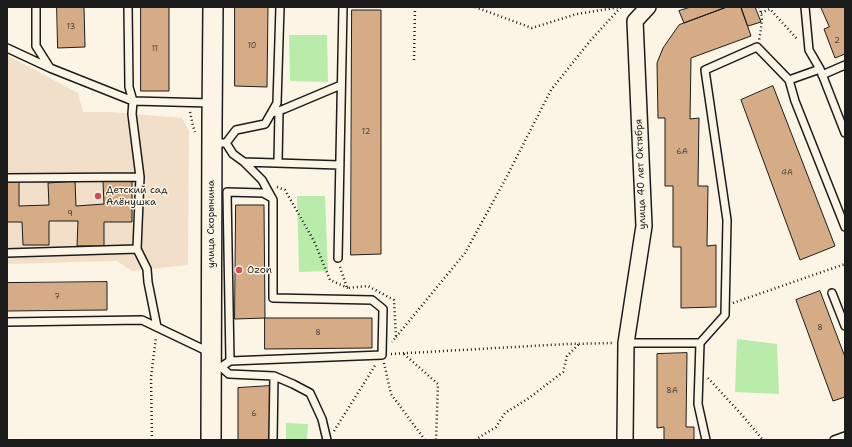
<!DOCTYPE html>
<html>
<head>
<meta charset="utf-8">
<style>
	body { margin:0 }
	#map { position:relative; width:852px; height:447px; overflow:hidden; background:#fcf5e5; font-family:"Shantell Sans",sans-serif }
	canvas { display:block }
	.frame { position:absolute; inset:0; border:8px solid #1c1c1c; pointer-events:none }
</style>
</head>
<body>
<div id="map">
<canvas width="852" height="447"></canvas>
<div class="frame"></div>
</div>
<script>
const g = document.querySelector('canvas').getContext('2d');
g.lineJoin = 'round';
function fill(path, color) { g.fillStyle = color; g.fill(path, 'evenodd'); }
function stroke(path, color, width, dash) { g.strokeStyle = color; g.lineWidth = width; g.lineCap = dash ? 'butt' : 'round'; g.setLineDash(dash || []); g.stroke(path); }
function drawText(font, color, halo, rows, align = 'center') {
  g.font = font + ' "Shantell Sans",sans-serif'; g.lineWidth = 3; g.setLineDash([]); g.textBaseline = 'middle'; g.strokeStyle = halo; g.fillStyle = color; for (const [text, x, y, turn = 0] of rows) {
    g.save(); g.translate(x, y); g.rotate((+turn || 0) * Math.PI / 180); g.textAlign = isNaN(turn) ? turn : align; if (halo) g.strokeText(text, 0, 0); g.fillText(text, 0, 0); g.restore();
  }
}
const built = new Path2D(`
	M7,55L78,93L83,112H111L182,118L189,131L188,265L132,271L117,261L7,264Z`);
const green = new Path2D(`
	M289,35H327L328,82L290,81Z
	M297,196H325L328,271L299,272Z
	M737,339L777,344L779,394L735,392Z
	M286,423L308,424L307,440H286Z`);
const building = new Path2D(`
	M57,7H84L85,47L58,48Z
	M141,7H169V91H141Z
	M235,7H268L267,87L235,86Z
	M691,7H727L684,23L679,11Z
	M727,7H741L751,36L691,58L690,119L699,118L698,186H708L707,246L716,245V307L681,308V247H673V186H665V118H658L657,63L663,48L679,25Z
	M741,7H755L761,22L748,26Z
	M821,7H845V54L835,58L824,29L829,27Z
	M352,10H381V254L351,255Z
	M773,86L835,246L800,260L741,100Z
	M7,181H19V206L49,205L48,183L75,181L76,206L104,204L103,181H132V222H104V246H77L78,221H49V245H23L22,222H7Z
	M236,205H264L265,318L235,319Z
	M107,282V310L7,311V283Z
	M820,291L845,357V397L833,401L796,300Z
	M265,318H372V348L265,349Z
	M687,353L686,427H694V440H664V427L657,428V354Z
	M270,386L269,440H238V388Z`);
const path = new Path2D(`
	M475,7L532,28L577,14L620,7
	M759,7C764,18 761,28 759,40
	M761,13L770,9L798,40
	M414,60L415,7
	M190,112L193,126L195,132
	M277,187L285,190L314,241L330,280L348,288
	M340,267L347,288L368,286L394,300L396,337L392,342
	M733,303L845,264
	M396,337L465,253L505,180L551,90L590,41L621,7
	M391,354L567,344L613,343
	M404,354L438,384L436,440
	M384,363L391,394L425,440
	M708,378L742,415L763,440
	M334,431L376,364
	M152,440L151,377L156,337
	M475,440L496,427L505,413L529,398L563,372L567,356L579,344`);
const service = new Path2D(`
	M36,7V46L50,68L133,101
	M128,7L129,87L133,101
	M805,7L809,50L820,69
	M7,48L50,68
	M822,75L845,65
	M789,80L795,101L845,227
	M272,113L284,109L341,85
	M213,143H226L236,130L265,124L277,103L280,7
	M226,143L233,154L244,162L340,165
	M278,162L279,111
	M7,178L140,177
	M137,249L147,269L148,282L157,327
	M7,253L137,249L140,177L132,114L133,101L211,103
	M338,258L343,7
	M832,293L845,326
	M7,322L142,320L209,352
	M626,343H700L698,404L706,440
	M700,343L725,315L727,220L705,70L757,47L789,80L820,69L845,133
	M230,361L227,192L263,193L272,198
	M212,366L221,367L230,361L382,355L383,309L372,300L273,298V200L262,180L244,162
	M221,367L229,374L274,376L273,440
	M274,376L293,384L310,393L322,419L327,440
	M834,440L845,436`);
const minor = new Path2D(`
	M625,440L626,343L644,226L635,21L648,7`);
const tertiary = new Path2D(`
	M211,440L212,123L213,7`);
const markers = [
	[98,196,4,"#d1495b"],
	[239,270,4,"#d1495b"]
];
const numberNames = [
	["13",71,27],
	["2",837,41],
	["10",252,46],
	["11",155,49],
	["12",366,132],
	["6А",682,152],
	["4А",787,173],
	["9",70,214],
	["7",57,297],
	["8",820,328],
	["8",318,333],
	["8А",672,391],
	["6",254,414]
];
const streetNames = [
	["улица 40 лет Октября",641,174,-92],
	["улица Скорынина",211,224,-90]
];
const poiNames = [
	["Детский сад",106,190],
	["Алёнушка",106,202],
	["Ozon",247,270]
];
fill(built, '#f1dfc9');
fill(green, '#b9ebab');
fill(building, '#d6ac87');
stroke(building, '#1c1c1c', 1);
stroke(service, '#1c1c1c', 10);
stroke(minor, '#1c1c1c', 18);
stroke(tertiary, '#1c1c1c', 22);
stroke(path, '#1c1c1c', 2.5, [1, 3]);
stroke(service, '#fcf5e5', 7);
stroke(minor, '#fcf5e5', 15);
stroke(tertiary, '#fcf5e5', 19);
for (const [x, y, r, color] of markers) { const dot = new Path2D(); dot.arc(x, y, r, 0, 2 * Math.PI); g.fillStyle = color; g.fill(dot); stroke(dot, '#fcf5e5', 1.5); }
drawText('8px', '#4a4037', null, numberNames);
drawText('10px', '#1c1c1c', '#fcf5e5', streetNames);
drawText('10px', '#1c1c1c', '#fcf5e5', poiNames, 'left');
</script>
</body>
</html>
